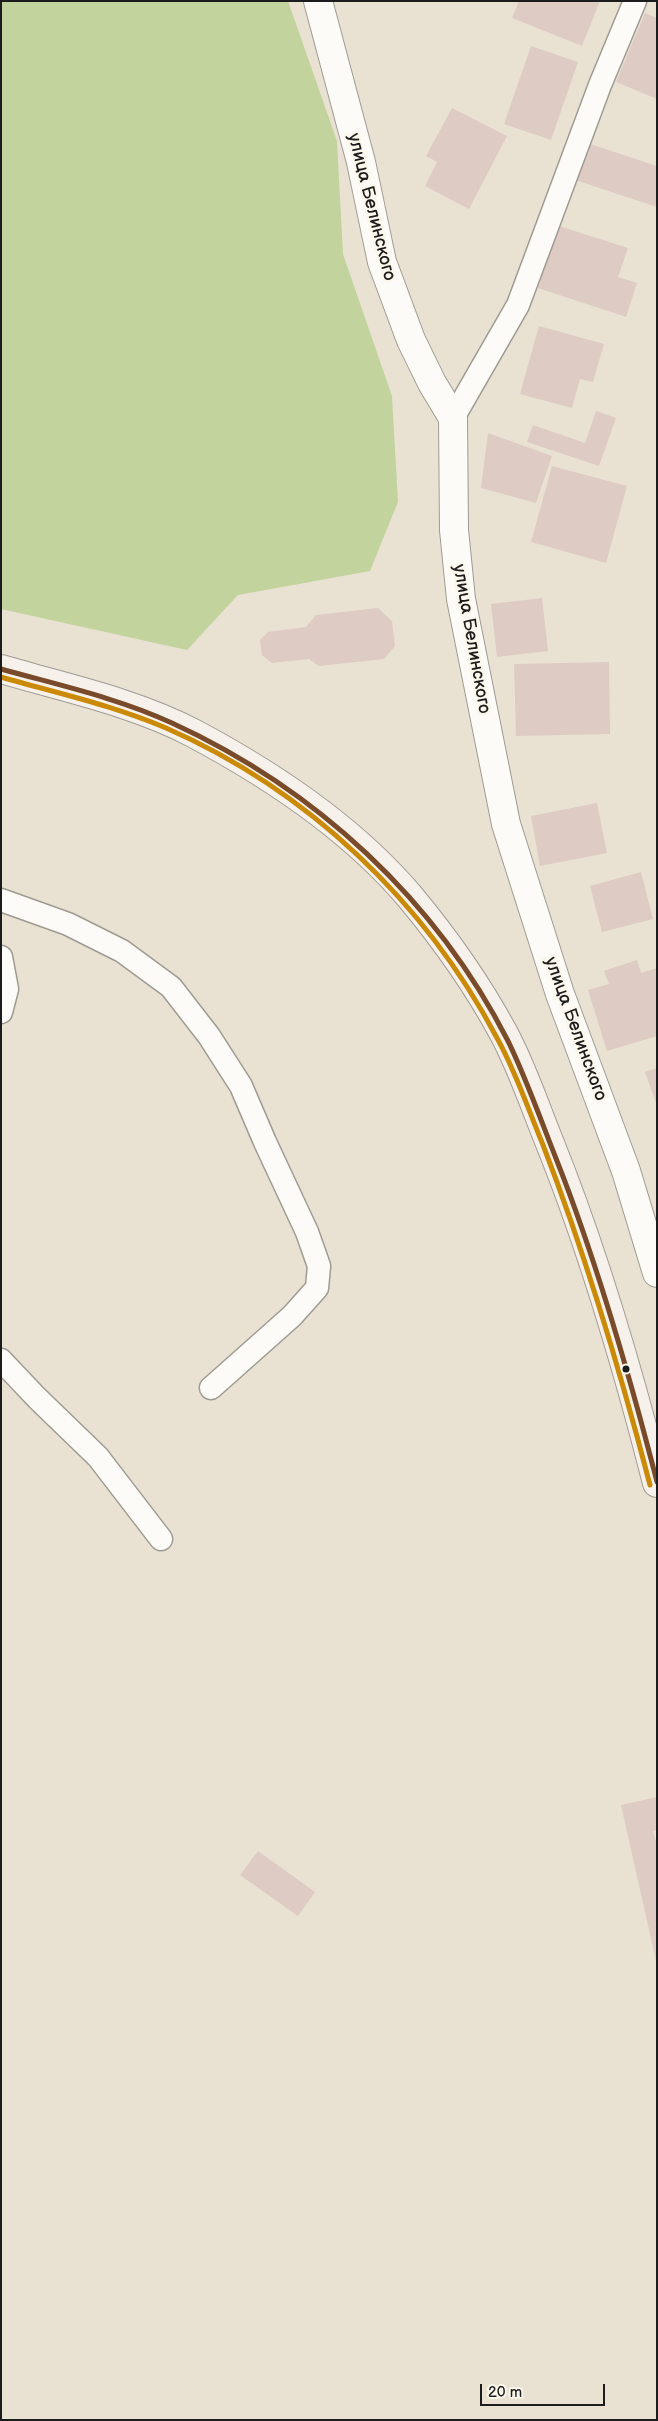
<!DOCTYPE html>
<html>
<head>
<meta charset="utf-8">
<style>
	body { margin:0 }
	#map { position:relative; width:658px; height:2421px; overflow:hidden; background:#e9e2d3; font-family:"Balsamiq Sans",sans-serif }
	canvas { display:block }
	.frame { position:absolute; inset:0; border:2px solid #1c1c1c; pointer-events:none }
	.scale { position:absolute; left:480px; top:2384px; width:125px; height:22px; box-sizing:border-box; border:2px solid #1c1c1c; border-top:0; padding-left:6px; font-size:15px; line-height:18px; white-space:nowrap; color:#1c1c1c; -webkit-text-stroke:4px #fbf7ec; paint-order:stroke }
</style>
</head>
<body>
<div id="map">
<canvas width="658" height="2421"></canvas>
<div class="frame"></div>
<div class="scale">20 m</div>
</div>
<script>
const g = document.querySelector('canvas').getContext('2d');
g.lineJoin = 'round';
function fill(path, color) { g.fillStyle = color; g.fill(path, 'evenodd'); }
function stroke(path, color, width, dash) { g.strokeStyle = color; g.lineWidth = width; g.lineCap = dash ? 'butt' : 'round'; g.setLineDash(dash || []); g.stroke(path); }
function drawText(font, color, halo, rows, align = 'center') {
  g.font = font + ' "Balsamiq Sans",sans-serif'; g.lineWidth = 5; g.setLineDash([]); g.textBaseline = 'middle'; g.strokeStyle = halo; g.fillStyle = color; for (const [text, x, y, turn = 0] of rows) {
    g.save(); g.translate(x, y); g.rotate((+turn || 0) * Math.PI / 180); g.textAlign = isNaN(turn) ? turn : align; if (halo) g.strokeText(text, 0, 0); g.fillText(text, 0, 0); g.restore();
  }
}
const green = new Path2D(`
	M1,1H288L337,141L343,254L392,396L398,502L370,571L238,595L187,650L1,609Z`);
const building = new Path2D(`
	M519,1H600L582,46L512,18Z
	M645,13L657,18V99L616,82Z
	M531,46L578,62L551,140L504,124Z
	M452,108L507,136L469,209L425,186L437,162L426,156Z
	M584,142L657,166V207L572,179Z
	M559,226L628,248L618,277L637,283L626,317L538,288Z
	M539,326L604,344L593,382L580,379L572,408L520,394Z
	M596,411L616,418L599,466L527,442L533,425L585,443Z
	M488,433L552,456L536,503L481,488Z
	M552,466L627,486L606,563L531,542Z
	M542,598L548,651L497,657L491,604Z
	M378,608L392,621L395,646L384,659L319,666L309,659L272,663L262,655L260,640L268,632L306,627L316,615Z
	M609,662L610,734L516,736L514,664Z
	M597,803L607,853L540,866L531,816Z
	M641,872L653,919L602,932L590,886Z
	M637,960L641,973L657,968V1036L607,1051L588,990L609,984L604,971Z
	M657,1068V1103H656L645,1072Z
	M657,1797V1830L653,1831L657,1845L656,1961L621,1805Z
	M258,1851L315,1892L298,1916L240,1875Z`);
const lane = new Path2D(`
	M453,418L518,305L600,85L635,1
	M1,900L68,924L122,951L171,987L209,1036L241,1086L265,1142L307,1232L319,1266L317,1288L292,1316L211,1388
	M1,957L7,989L1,1012
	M1,1360L37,1398L98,1457L161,1539`);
const street = new Path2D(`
	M318,1L361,162L382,262L411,340L432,383L453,418L454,530L461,599L506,824L560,994L626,1171L657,1273`);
const secondary = new Path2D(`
	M1,669C65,688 134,702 193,733C272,775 353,829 411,898C445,939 478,986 503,1032C521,1065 533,1101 547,1136C593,1249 627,1365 657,1483`);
const bus1 = new Path2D(`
	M1,669C58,685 118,698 172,723C316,789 436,900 508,1041C527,1080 541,1121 557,1161C598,1265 629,1373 657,1482`);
const bus2 = new Path2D(`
	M1,677C56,693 113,705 166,728C308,790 425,902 497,1038C516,1072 528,1109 543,1145C586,1256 620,1370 650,1485`);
const markers = [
	[626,1369,4.5,"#1c1c1c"]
];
const streetNames = [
	["улица Белинского",371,207,76],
	["улица Белинского",471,639,80],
	["улица Белинского",575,1029,70]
];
fill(green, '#c3d39d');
fill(building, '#decbc3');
stroke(lane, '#9f9b93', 25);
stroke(street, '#9f9b93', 30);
stroke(secondary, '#9f9b93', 30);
stroke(lane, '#fcfbf8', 22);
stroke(street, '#fcfbf8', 28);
stroke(secondary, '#f6f1eb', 28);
stroke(bus1, '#7a4b2a', 5);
stroke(bus2, '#cb8a06', 5);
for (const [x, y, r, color] of markers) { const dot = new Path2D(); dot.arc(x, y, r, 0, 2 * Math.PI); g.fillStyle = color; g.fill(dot); stroke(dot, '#fbf7ec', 2); }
drawText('18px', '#1c1c1c', '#fbf7ec', streetNames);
</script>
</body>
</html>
